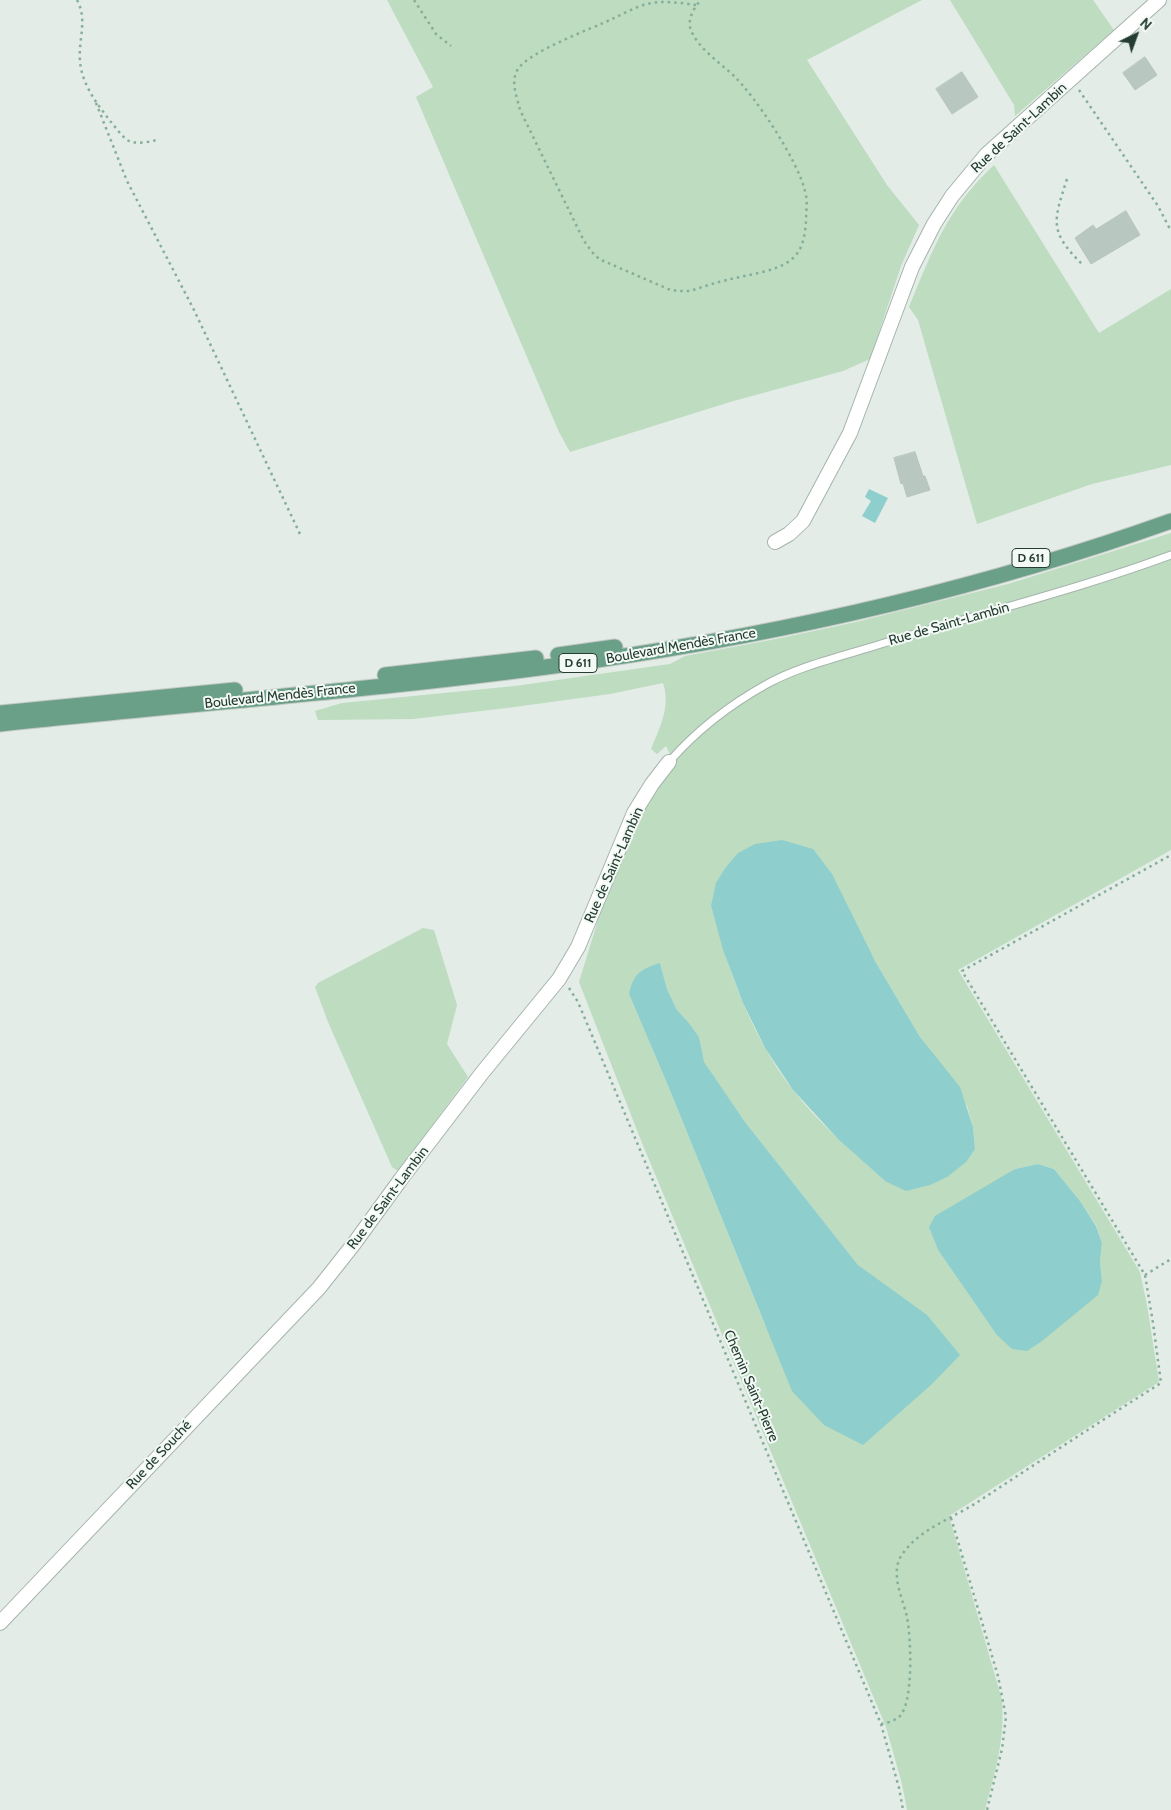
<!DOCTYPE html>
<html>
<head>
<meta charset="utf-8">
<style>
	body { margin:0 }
	#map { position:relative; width:1171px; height:1810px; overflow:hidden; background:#e3ece6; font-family:Cabin,sans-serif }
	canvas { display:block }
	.north { position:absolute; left:1111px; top:10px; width:50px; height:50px; -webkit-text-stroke:4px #f3f9f5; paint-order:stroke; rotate:42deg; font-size:14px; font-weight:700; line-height:20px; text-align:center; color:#243c31 }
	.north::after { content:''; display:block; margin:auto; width:18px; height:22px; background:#243c31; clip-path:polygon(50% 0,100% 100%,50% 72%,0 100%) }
</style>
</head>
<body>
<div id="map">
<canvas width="1171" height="1810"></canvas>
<div class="north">N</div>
</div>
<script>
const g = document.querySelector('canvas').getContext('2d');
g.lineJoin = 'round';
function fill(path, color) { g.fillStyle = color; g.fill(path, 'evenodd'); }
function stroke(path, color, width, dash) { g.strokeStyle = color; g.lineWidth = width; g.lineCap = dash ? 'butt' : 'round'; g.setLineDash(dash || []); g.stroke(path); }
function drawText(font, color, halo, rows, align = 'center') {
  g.font = font + ' Cabin,sans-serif'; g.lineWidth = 4; g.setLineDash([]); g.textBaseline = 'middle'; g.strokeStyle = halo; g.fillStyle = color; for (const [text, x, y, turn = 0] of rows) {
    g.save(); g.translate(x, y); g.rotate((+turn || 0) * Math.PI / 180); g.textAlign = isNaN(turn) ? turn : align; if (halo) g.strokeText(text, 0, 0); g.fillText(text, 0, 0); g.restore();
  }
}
const green = new Path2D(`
	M387,0H922L807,60L887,185L919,225L901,266L870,359L843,371L730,402L570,452L559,432L416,97L433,87Z
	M950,0H1093L1114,30L1015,116L1014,105Z
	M994,165L1099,333L1171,289V465L1092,484L977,524L918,320L909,307C933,249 947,209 994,165Z
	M1171,533V850L958,970L1140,1272L1147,1305L1159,1382L949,1516L1002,1700C1005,1741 995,1771 985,1810H907L902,1784L886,1727L642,1143L579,982L602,907L637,818L674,763L666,746L657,754L651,749C660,727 671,706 663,683L610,694L507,708L413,719L318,720L315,711L342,703L515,686L670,664L685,656L776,639L856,622L1008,584ZM711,906L875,961L920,1037L967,1106L973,1127L975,1149L885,1181C853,1152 819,1124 793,1090C751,1036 728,970 711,906ZM660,963L667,989L677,1010L689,1023L699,1037L703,1062L745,1122L858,1265L881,1283L765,1325L669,1088L629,994ZM1038,1164L1054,1169L1080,1201L1096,1225L1102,1243L1100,1262L1102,1281L996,1334L938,1250L930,1227L1015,1169Z
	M423,928L434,930L457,1005L447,1044L468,1077L398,1171L392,1167L328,1022L315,987L318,983Z`);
const water = new Path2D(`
	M869,489L888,498L875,523L862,516L871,501L865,497Z
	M782,840L813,849L832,874L875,961L920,1037L960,1087L973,1127L975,1149L966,1162L947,1177L930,1185L906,1191L885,1181L839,1140L793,1090L765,1048L743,1003L723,950L711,906L716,883L726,867L738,853L755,844Z
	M660,963L667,989L677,1010L689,1023L699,1037L704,1062L745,1122L858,1265L927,1315L960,1355L932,1384L863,1445L824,1425L792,1391L669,1088L629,994C633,974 641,969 660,963Z
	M1038,1164L1054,1169L1080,1201L1096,1226L1102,1243L1100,1262L1102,1281L1098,1295L1042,1341L1027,1351L1012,1349L996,1334L938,1250L929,1227L935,1216L1015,1169Z`);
const building = new Path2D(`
	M1145,57L1157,75L1135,90L1123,73Z
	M962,72L978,97L952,114L936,89Z
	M1126,211L1140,235L1091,264L1075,238L1093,225L1096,229Z
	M915,452L923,476H925L930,490L907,497L903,483L901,484L894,458Z`);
const path = new Path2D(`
	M77,0C88,20 78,40 80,61C82,85 97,104 111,122C116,128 121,135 127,140C136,145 148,142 157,140
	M414,0L436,34L451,46
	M696,5C680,3 663,0 647,4C635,7 623,14 612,19C591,29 530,51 518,69C510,81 517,97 520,110L584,241L592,252L599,259L668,289L678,291H690C702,287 714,283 727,280C745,275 777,272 792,259C803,250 805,235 806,221C806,211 808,201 805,191C798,161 756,97 733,75C720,63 695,46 690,27C688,18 695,6 701,0
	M1079,90L1158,206L1171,231
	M96,103L127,181L194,310L300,534
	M1067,179C1054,220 1048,231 1082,264
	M569,988L578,1002L881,1724L899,1788L903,1810
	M1145,1275L1171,1259
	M951,1518L998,1676L1006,1717L1002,1749L987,1810
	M881,1724C887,1723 894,1721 899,1717C914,1704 911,1637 907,1617C903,1599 891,1576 900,1558C915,1531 951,1519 976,1503C1037,1463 1099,1422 1161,1383L1153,1323L1145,1275L962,971L1171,855`);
const lane = new Path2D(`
	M669,762C696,731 731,704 767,684C802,665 843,656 881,644C978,614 1076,590 1171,555`);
const street = new Path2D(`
	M775,542L789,534L803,521L850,433L912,267L934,224L952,196L986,155L1159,0
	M0,1623L319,1288L353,1245L401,1179L482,1073L559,979L578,947L634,813L652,784L669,762`);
const primary = new Path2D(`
	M558,655L615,647
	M385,675L536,658
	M0,713L235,690
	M0,724C196,703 394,689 590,661C787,633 983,588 1171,521`);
const shields = [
	[1031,558,38],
	[578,663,38]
];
const shieldNames = [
	["D 611",1031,558],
	["D 611",578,663]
];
const streetNames = [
	["Rue de Saint-Lambin",1019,128,-43],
	["Rue de Saint-Lambin",949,624,-16],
	["Boulevard Mendès France",681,646,-10],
	["Boulevard Mendès France",280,696,-6],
	["Rue de Saint-Lambin",614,865,-66],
	["Rue de Saint-Lambin",388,1198,-53],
	["Chemin Saint-Pierre",751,1386,67],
	["Rue de Souché",159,1455,-47]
];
fill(green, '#bddcc0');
fill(water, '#8ececd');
fill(building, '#b8c7bf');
stroke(building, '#b6c5bc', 1);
stroke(lane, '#a6b4ac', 9);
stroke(street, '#a6b4ac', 16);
stroke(primary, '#c2c8c5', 17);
stroke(path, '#85ae9a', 2.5, [2.5, 4]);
stroke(lane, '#fff', 7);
stroke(street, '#fff', 14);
stroke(primary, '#6a9f88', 15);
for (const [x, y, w] of shields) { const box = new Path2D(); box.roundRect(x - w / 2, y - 9.5, w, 19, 4); g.fillStyle = '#f3f9f5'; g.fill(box); stroke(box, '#243c31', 1); }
drawText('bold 12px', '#243c31', null, shieldNames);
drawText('14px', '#243c31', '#f3f9f5', streetNames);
</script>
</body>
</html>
